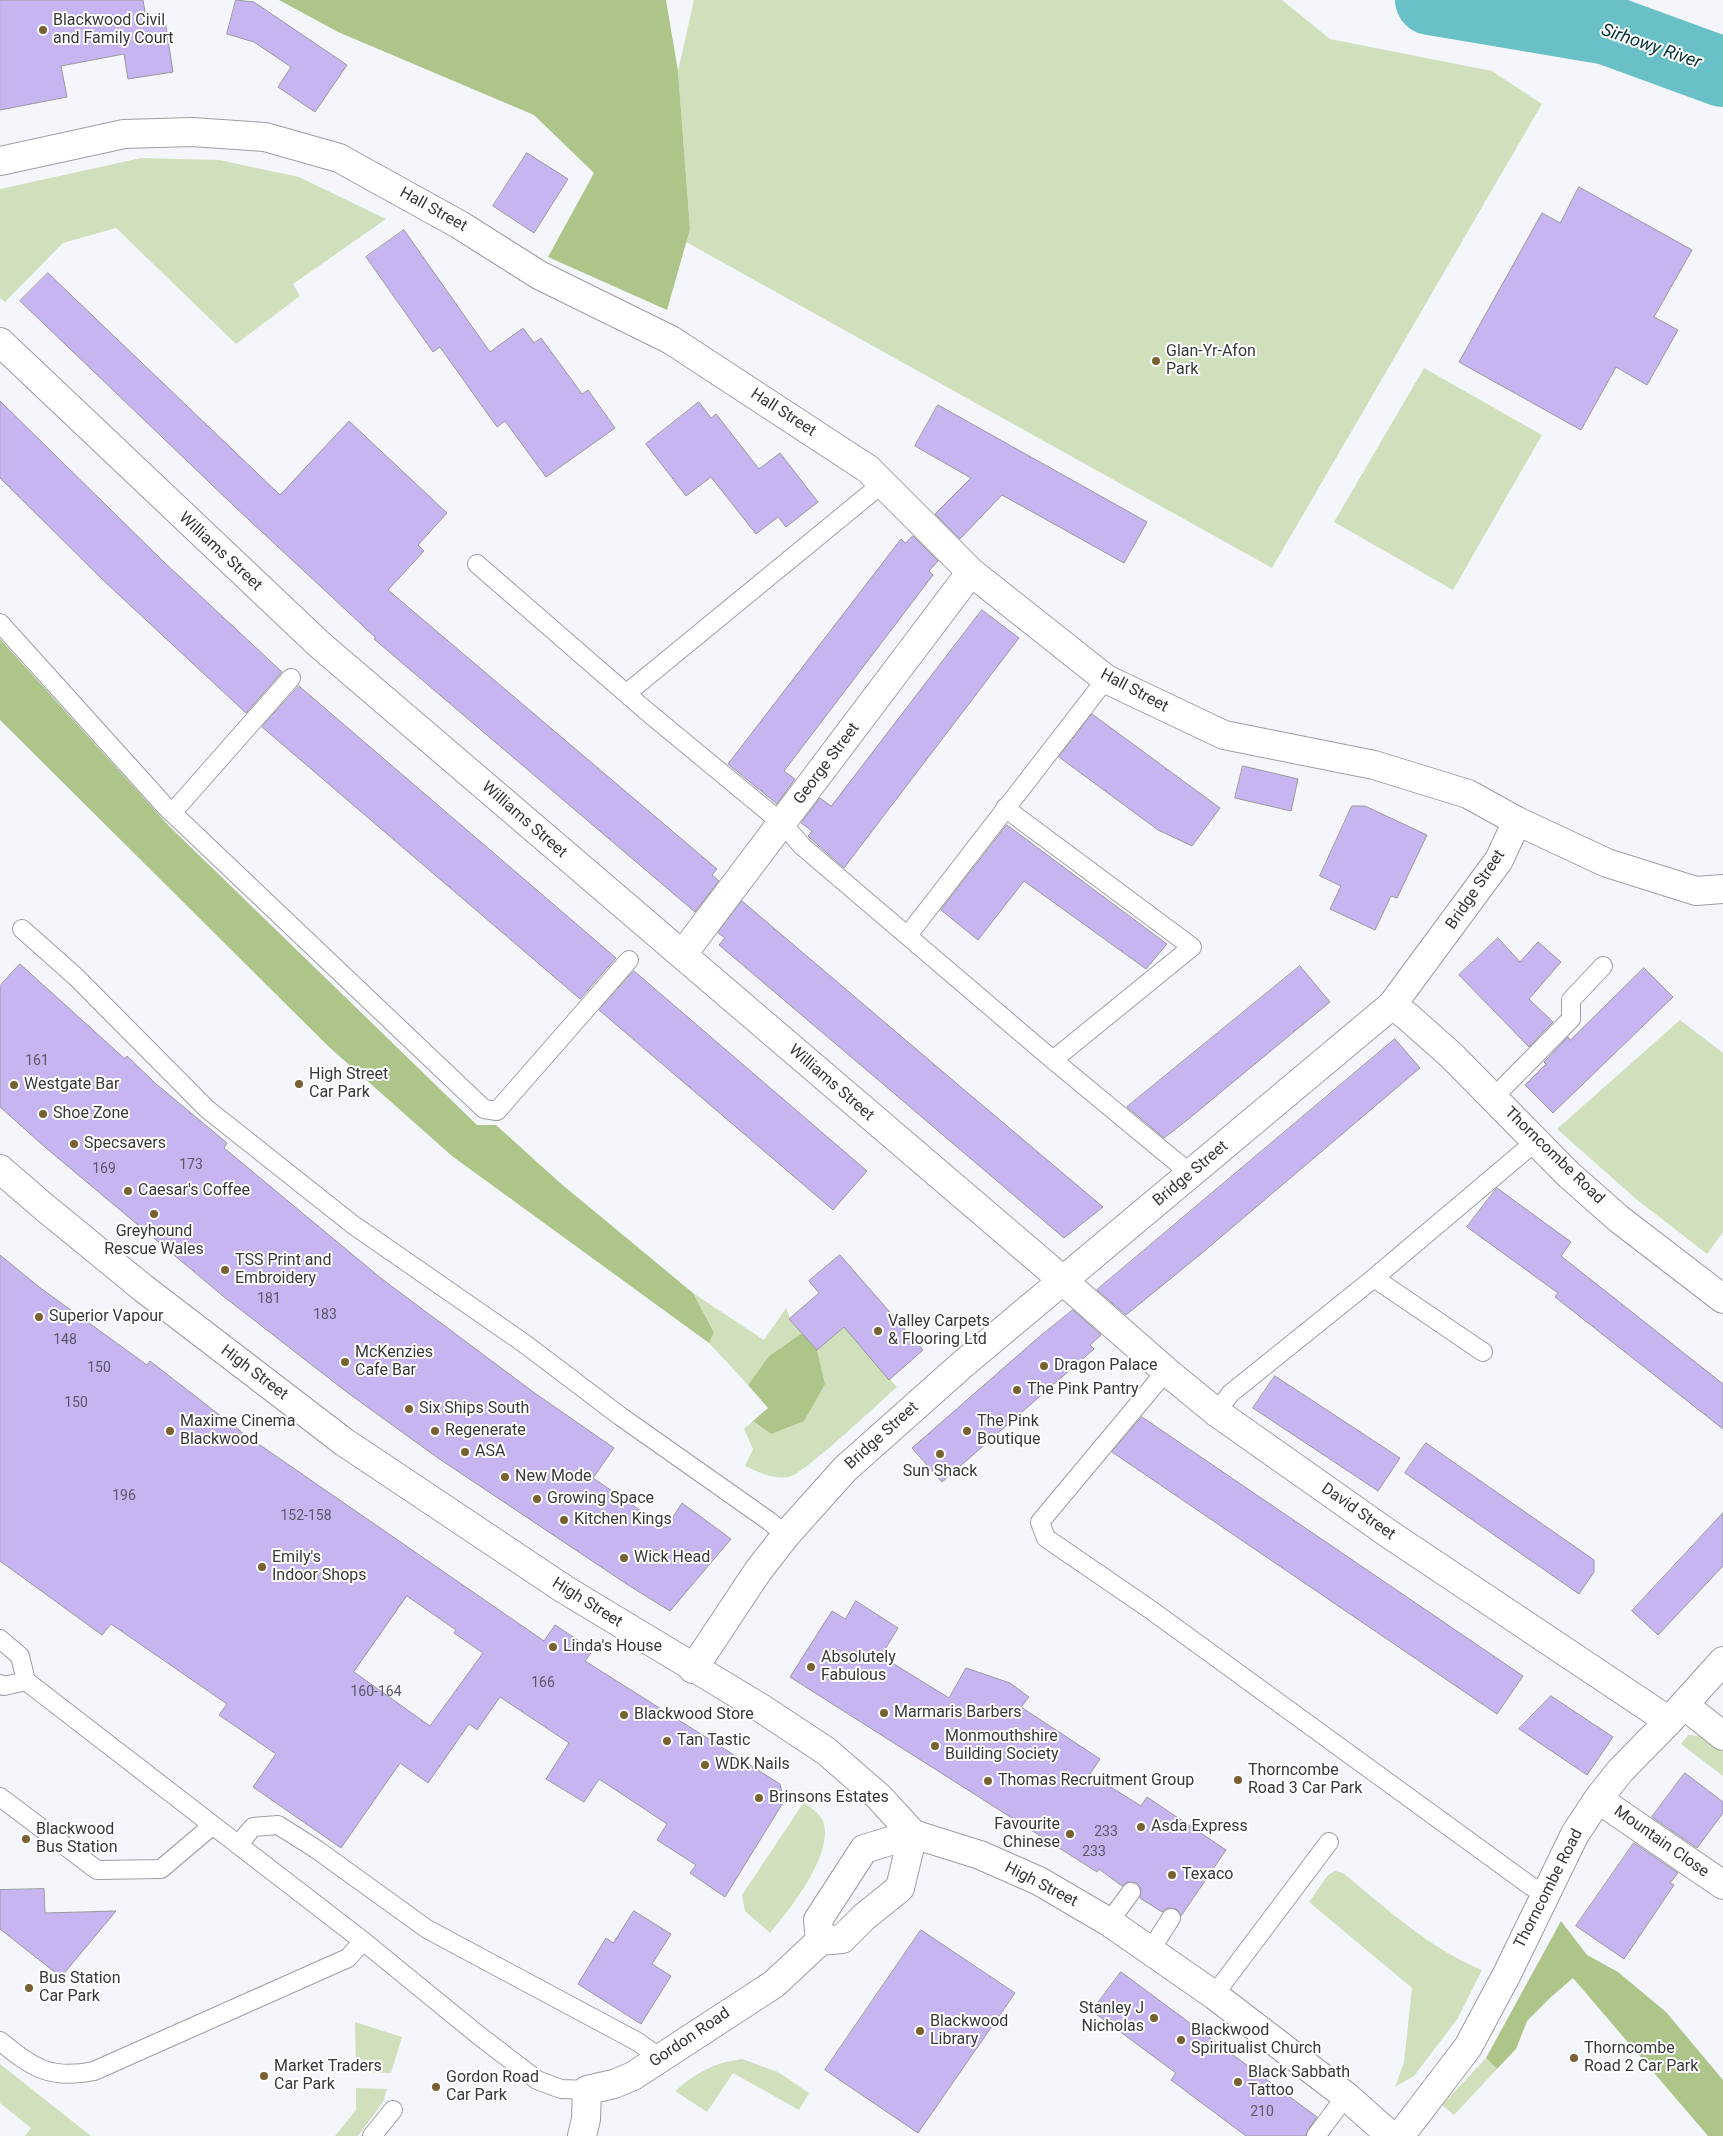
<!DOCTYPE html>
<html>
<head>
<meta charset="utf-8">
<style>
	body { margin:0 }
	canvas { display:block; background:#f5f6fb }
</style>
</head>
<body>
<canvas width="1723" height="2136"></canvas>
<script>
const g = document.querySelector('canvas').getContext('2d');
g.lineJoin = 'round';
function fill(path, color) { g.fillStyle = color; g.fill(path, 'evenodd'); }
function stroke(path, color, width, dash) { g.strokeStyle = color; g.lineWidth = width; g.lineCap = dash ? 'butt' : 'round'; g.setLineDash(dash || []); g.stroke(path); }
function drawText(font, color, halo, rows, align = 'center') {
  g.font = font + ' Roboto,sans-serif'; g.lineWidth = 4; g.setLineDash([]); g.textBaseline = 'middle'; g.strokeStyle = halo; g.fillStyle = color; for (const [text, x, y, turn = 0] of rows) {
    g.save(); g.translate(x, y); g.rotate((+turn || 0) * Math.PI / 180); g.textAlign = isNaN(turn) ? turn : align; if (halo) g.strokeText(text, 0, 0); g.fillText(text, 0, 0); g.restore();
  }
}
const green = new Path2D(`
	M694,0H1282L1330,39L1492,71L1542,104L1272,568L686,242L690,229L678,71Z
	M141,158L219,160L299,177L386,219L293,284L300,296L236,344L116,228L63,243L5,302L0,298V189Z
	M1424,368L1542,435L1453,590L1334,522Z
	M1680,1020L1723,1053V1232L1707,1254L1636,1199L1557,1129Z
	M693,1293L764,1340L786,1308L790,1319L802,1333L769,1356L748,1385L709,1343L714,1331Z
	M844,1327L897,1387C880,1402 804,1474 789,1477C772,1479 760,1473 745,1466L753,1449L744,1429L753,1421L771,1434L825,1384L817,1350Z
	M1688,1735L1701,1736L1723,1752V1776L1681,1744Z
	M804,1802C811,1808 819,1813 823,1821C835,1853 789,1911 770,1933L745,1911L742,1895Z
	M1335,1871L1343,1873C1387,1909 1429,1948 1482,1970L1458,2018L1414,2076L1395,2087L1404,2062L1412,1988L1309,1902L1328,1875Z
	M355,2022L402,2037L391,2073L356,2072Z
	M1486,2058L1497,2069L1454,2115L1442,2105Z
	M742,2059L778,2072L809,2093L799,2110L733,2073L707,2112L675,2091C699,2071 711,2064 742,2059Z
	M0,2064L91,2136H25L31,2128L0,2103Z
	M356,2088L387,2089L383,2102L358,2136H335L356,2110Z`);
const forest = new Path2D(`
	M279,0H666L678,71L690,229L667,310L548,257L594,173L534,115L338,32Z
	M0,639L170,827L477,1125H496L559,1182L693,1293L714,1332L709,1343L452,1156L329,1047L0,720Z
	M802,1333L817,1350L825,1384L804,1421L771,1434L753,1421L768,1408L748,1385L769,1356Z
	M1561,1921L1587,1955L1618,1972L1666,2012L1723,2080V2136H1708L1573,1978L1551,1997L1527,2021L1516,2049L1497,2069L1486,2058Z`);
const river = new Path2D(`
	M1430,0L1608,30L1723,72`);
const building = new Path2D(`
	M0,0H143L147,24L165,20L173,72L128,79L124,54L61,66L67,97L0,110Z
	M236,0L254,2L347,65L315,112L278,87L291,67L254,42L227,34Z
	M527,153L568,179L534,233L493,206Z
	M1579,187L1692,250L1654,317L1678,330L1647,385L1616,367L1581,430L1459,362L1542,213L1560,223Z
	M404,230L490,352L523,328L534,343L541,338L582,394L588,390L615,428L546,477L505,421L497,427L440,347L433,352L366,257Z
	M48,273L280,495L349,421L447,513L418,545L424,551L388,590L717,869L712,875L719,881L695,912L374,639L376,638L234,506L20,301Z
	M0,401L165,563L282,672L246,713L104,581L0,478Z
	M699,402L711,418L716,414L759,469L780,453L818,502L786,527L778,517L756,534L711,477L686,496L646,444Z
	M938,405L1147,522L1124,563L1002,495L960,539L935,514L971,478L915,446Z
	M913,536L938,561L929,571L933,575L784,771L795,779L777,804L728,764L901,539L905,543Z
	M982,610L1019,638L844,868L810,838L808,836L812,831L801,823L820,798L831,806Z
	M299,686L616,958L580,999L262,727Z
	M1092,714L1220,808L1192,846L1158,830L1059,757Z
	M1243,766L1298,779L1291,811L1235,798Z
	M1352,806H1365L1427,835L1397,898L1391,896L1375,930L1330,909L1341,886L1320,876Z
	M1007,825L1167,944L1146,969L1024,881L978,940L941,910Z
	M742,901L962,1088L1103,1207L1064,1238L883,1084L719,945L725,938L718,933Z
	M1498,938L1520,962L1538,942L1561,962L1529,999L1553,1022L1529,1047L1459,975Z
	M20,964L125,1059L127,1056L155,1083L227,1143L224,1148L382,1279L536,1394L614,1448L593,1478L666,1528L682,1503L731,1539L670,1611L628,1585L438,1458L348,1393L223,1296L46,1148L0,1107V986Z
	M1300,966L1330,1002L1186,1121L1164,1138L1127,1107Z
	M1644,968L1673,997L1553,1113L1525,1085L1546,1064L1544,1062L1568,1037L1570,1040Z
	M634,971L867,1171L833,1210L599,1010Z
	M1395,1039L1420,1068L1202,1253L1126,1315L1097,1290Z
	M1497,1188L1571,1242L1561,1256L1723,1384V1429L1555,1297L1558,1293L1467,1227Z
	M0,1255L39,1287L147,1365L150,1361L244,1434L544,1641L555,1625L593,1650L585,1661L780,1784L784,1801L725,1897L690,1873L696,1865L657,1840L667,1824L640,1806L599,1779L584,1802L546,1779L569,1743L500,1697L477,1730L469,1724L428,1783L400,1763L341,1848L253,1787L276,1754L219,1715L227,1704L111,1624L102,1635L0,1561ZM407,1596L456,1630L454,1633L483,1653L430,1726L354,1672Z
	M840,1255L923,1350L889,1380L844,1327L817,1350L789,1319L819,1293L809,1281Z
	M1073,1310L1101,1335L1090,1345L1094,1349L942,1482L912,1448L1039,1337Z
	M1275,1376L1400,1458L1378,1491L1253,1408Z
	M1142,1417L1523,1676L1497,1714L1112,1452Z
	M1426,1443L1594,1560V1572L1579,1594L1405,1473Z
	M1723,1513V1566L1658,1635L1632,1611Z
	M856,1601L898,1628L881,1656L949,1698L966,1668L1010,1683L1029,1697L1021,1707L1100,1759L1090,1774L1141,1806L1147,1797L1226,1850L1181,1916L1176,1909L1167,1908L1162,1912L1140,1898L1141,1888L1137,1883L1127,1882L1122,1886L1099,1869L1097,1872L790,1677L832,1611L845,1619Z
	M1551,1696L1613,1737L1587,1775L1519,1729Z
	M1685,1773L1723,1802V1813L1697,1848L1652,1817Z
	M1634,1843L1678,1873L1670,1883L1674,1885L1624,1959L1576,1926Z
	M44,1889L45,1913L116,1911L61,1977L0,1929V1890Z
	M634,1911L671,1934L652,1964L671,1976L641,2024L578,1984L606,1938L613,1943Z
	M921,1930L1015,1993L918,2133L825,2070Z
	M1121,1972L1317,2117L1308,2130L1306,2136H1246L1171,2080L1176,2073L1092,2011Z`);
const lane = new Path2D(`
	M477,564L644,709L783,824L802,846L1053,1060L1191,1174
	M0,623L165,806L484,1109L497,1111L629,960
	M627,693L883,483
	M1005,808L1192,947L1053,1060
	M172,813L291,678
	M22,929L76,977L207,1109L352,1224L525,1344L620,1416L769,1521L786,1535
	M908,935L1106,679
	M1494,1097L1571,1019V1000L1603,966
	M1374,1278L1483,1352
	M1166,1371L1040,1522L1046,1538L1151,1610L1532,1887L1547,1891
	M1216,1412L1231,1393L1374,1278L1535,1142
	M0,1639L20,1656L26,1681L363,1941L477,2034L537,2080L561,2089L587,2090
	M0,1684L4,1686L26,1681
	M0,1797L97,1870L161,1869L213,1825
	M238,1845L253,1827L278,1825L316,1849L427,1929L638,2042L660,2058
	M1109,1922L1131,1892
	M1150,1951L1171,1918
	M1214,1995L1329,1842
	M0,2041C32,2068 51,2080 94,2071L348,1958L363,1941
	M372,2136L393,2110
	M1316,2136L1346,2096`);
const street = new Path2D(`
	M0,161L124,134L192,132L265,137L339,158L460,225L539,275L671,340L868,469L971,572L1106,679L1224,735L1374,765L1468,794L1517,821L1607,863L1696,891L1723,889
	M0,342L320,645L1045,1265L1166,1371L1216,1412L1389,1534L1669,1721
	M682,955L971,572
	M1392,1005L1407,1016L1452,1056L1568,1174L1619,1219L1723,1299
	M693,1669L758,1571L786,1535L845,1469L963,1364L1392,1005L1499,860L1517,821
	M1684,1705L1723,1736
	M1598,1799L1723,1885
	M820,1941L818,1920L864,1849L913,1834
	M582,2136L586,2119L587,2090L614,2084L633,2076L774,1984L820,1941L842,1939L864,1917L900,1888L913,1834
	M1400,2136L1468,2047L1507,1974L1575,1834L1598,1799L1620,1771L1669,1721L1723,1661`);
const secondary = new Path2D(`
	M0,1169L44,1207L143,1288L344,1442L564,1589L761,1708L826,1751L879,1797L913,1834L980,1855L1039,1881L1109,1922L1214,1995L1346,2096L1391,2136`);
const markers = [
	[43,30,5,"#776130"],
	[1156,361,5,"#776130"],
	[299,1084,5,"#776130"],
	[14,1085,5,"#776130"],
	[43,1114,5,"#776130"],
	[74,1144,5,"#776130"],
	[128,1191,5,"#776130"],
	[154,1214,5,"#776130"],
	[225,1270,5,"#776130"],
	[39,1317,5,"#776130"],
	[878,1331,5,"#776130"],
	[345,1362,5,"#776130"],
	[1044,1366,5,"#776130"],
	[1017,1390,5,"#776130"],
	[409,1409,5,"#776130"],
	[170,1431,5,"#776130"],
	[435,1431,5,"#776130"],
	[967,1431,5,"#776130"],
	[465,1452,5,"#776130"],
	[940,1454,5,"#776130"],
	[505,1477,5,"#776130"],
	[537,1499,5,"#776130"],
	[564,1520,5,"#776130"],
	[624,1558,5,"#776130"],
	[262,1567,5,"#776130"],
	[553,1647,5,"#776130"],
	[811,1667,5,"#776130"],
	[884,1713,5,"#776130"],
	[624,1715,5,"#776130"],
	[667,1741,5,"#776130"],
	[935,1746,5,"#776130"],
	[705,1765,5,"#776130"],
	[1238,1780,5,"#776130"],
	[988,1781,5,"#776130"],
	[759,1798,5,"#776130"],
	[1141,1827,5,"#776130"],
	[1070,1834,5,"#776130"],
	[26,1839,5,"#776130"],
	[1172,1875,5,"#776130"],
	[29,1988,5,"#776130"],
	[1154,2018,5,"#776130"],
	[920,2031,5,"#776130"],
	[1181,2040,5,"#776130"],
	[1574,2058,5,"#776130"],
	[264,2076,5,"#776130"],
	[1238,2082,5,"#776130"],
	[436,2087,5,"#776130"]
];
const numberNames = [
	["161",37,1061],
	["173",191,1165],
	["169",104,1169],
	["181",269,1299],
	["183",325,1315],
	["148",65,1340],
	["150",99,1368],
	["150",76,1403],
	["196",124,1496],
	["152-158",306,1516],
	["166",543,1683],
	["160-164",376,1692],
	["233",1106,1832],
	["233",1094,1852],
	["210",1262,2112]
];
const poiNames = [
	["Blackwood Civil",53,21],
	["and Family Court",53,39],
	["Glan-Yr-Afon",1166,352],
	["Park",1166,370],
	["High Street",309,1075],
	["Car Park",309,1093],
	["Westgate Bar",24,1085],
	["Shoe Zone",53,1114],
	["Specsavers",84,1144],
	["Caesar's Coffee",138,1191],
	["Greyhound",154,1232,"center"],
	["Rescue Wales",154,1250,"center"],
	["TSS Print and",235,1261],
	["Embroidery",235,1279],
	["Superior Vapour",49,1317],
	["Valley Carpets",888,1322],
	["& Flooring Ltd",888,1340],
	["McKenzies",355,1353],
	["Cafe Bar",355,1371],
	["Dragon Palace",1054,1366],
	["The Pink Pantry",1027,1390],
	["Six Ships South",419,1409],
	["Maxime Cinema",180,1422],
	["Blackwood",180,1440],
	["The Pink",977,1422],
	["Boutique",977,1440],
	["Regenerate",445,1431],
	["ASA",475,1452],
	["Sun Shack",940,1472,"center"],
	["New Mode",515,1477],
	["Growing Space",547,1499],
	["Kitchen Kings",574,1520],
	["Emily's",272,1558],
	["Indoor Shops",272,1576],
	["Wick Head",634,1558],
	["Linda's House",563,1647],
	["Absolutely",821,1658],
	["Fabulous",821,1676],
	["Marmaris Barbers",894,1713],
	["Blackwood Store",634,1715],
	["Monmouthshire",945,1737],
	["Building Society",945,1755],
	["Tan Tastic",677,1741],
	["WDK Nails",715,1765],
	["Thorncombe",1248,1771],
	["Road 3 Car Park",1248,1789],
	["Thomas Recruitment Group",998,1781],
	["Brinsons Estates",769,1798],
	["Favourite",1060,1825,"right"],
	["Chinese",1060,1843,"right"],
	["Asda Express",1151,1827],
	["Blackwood",36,1830],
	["Bus Station",36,1848],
	["Texaco",1182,1875],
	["Bus Station",39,1979],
	["Car Park",39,1997],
	["Stanley J",1144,2009,"right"],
	["Nicholas",1144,2027,"right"],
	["Blackwood",930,2022],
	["Library",930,2040],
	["Blackwood",1191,2031],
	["Spiritualist Church",1191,2049],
	["Thorncombe",1584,2049],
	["Road 2 Car Park",1584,2067],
	["Market Traders",274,2067],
	["Car Park",274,2085],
	["Black Sabbath",1248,2073],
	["Tattoo",1248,2091],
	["Gordon Road",446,2078],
	["Car Park",446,2096]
];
const streetNames = [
	["Hall Street",433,210,29],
	["Hall Street",783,413,33],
	["Williams Street",220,552,43],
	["Hall Street",1134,691,28],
	["George Street",827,764,-53],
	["Williams Street",524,820,41],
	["Bridge Street",1476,890,-56],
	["Williams Street",831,1083,41],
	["Thorncombe Road",1554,1156,44],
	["Bridge Street",1191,1174,-40],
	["High Street",254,1373,37],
	["Bridge Street",882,1436,-42],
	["David Street",1358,1512,35],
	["High Street",587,1603,32],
	["Mountain Close",1661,1842,35],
	["High Street",1041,1885,27],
	["Thorncombe Road",1549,1889,-63],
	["Gordon Road",690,2038,-34]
];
const waterNames = [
	["Sirhowy River",1651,47,19]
];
fill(green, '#d1e0bc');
fill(forest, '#adc589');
stroke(river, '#69c0c7', 70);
fill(building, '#c6b5f1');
stroke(building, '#9a999e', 1);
stroke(lane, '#9e9ea3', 20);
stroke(street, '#9e9ea3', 30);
stroke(secondary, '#9e9ea3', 30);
stroke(lane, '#fff', 18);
stroke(street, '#fff', 28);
stroke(secondary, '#fff', 28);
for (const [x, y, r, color] of markers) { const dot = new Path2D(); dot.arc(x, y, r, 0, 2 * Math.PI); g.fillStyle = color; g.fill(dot); stroke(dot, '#fff', 2); }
drawText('14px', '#5c5768', null, numberNames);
drawText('16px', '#38383a', '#fff', poiNames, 'left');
drawText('16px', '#38383a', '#fff', streetNames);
drawText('italic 18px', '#073336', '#fff', waterNames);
</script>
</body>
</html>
